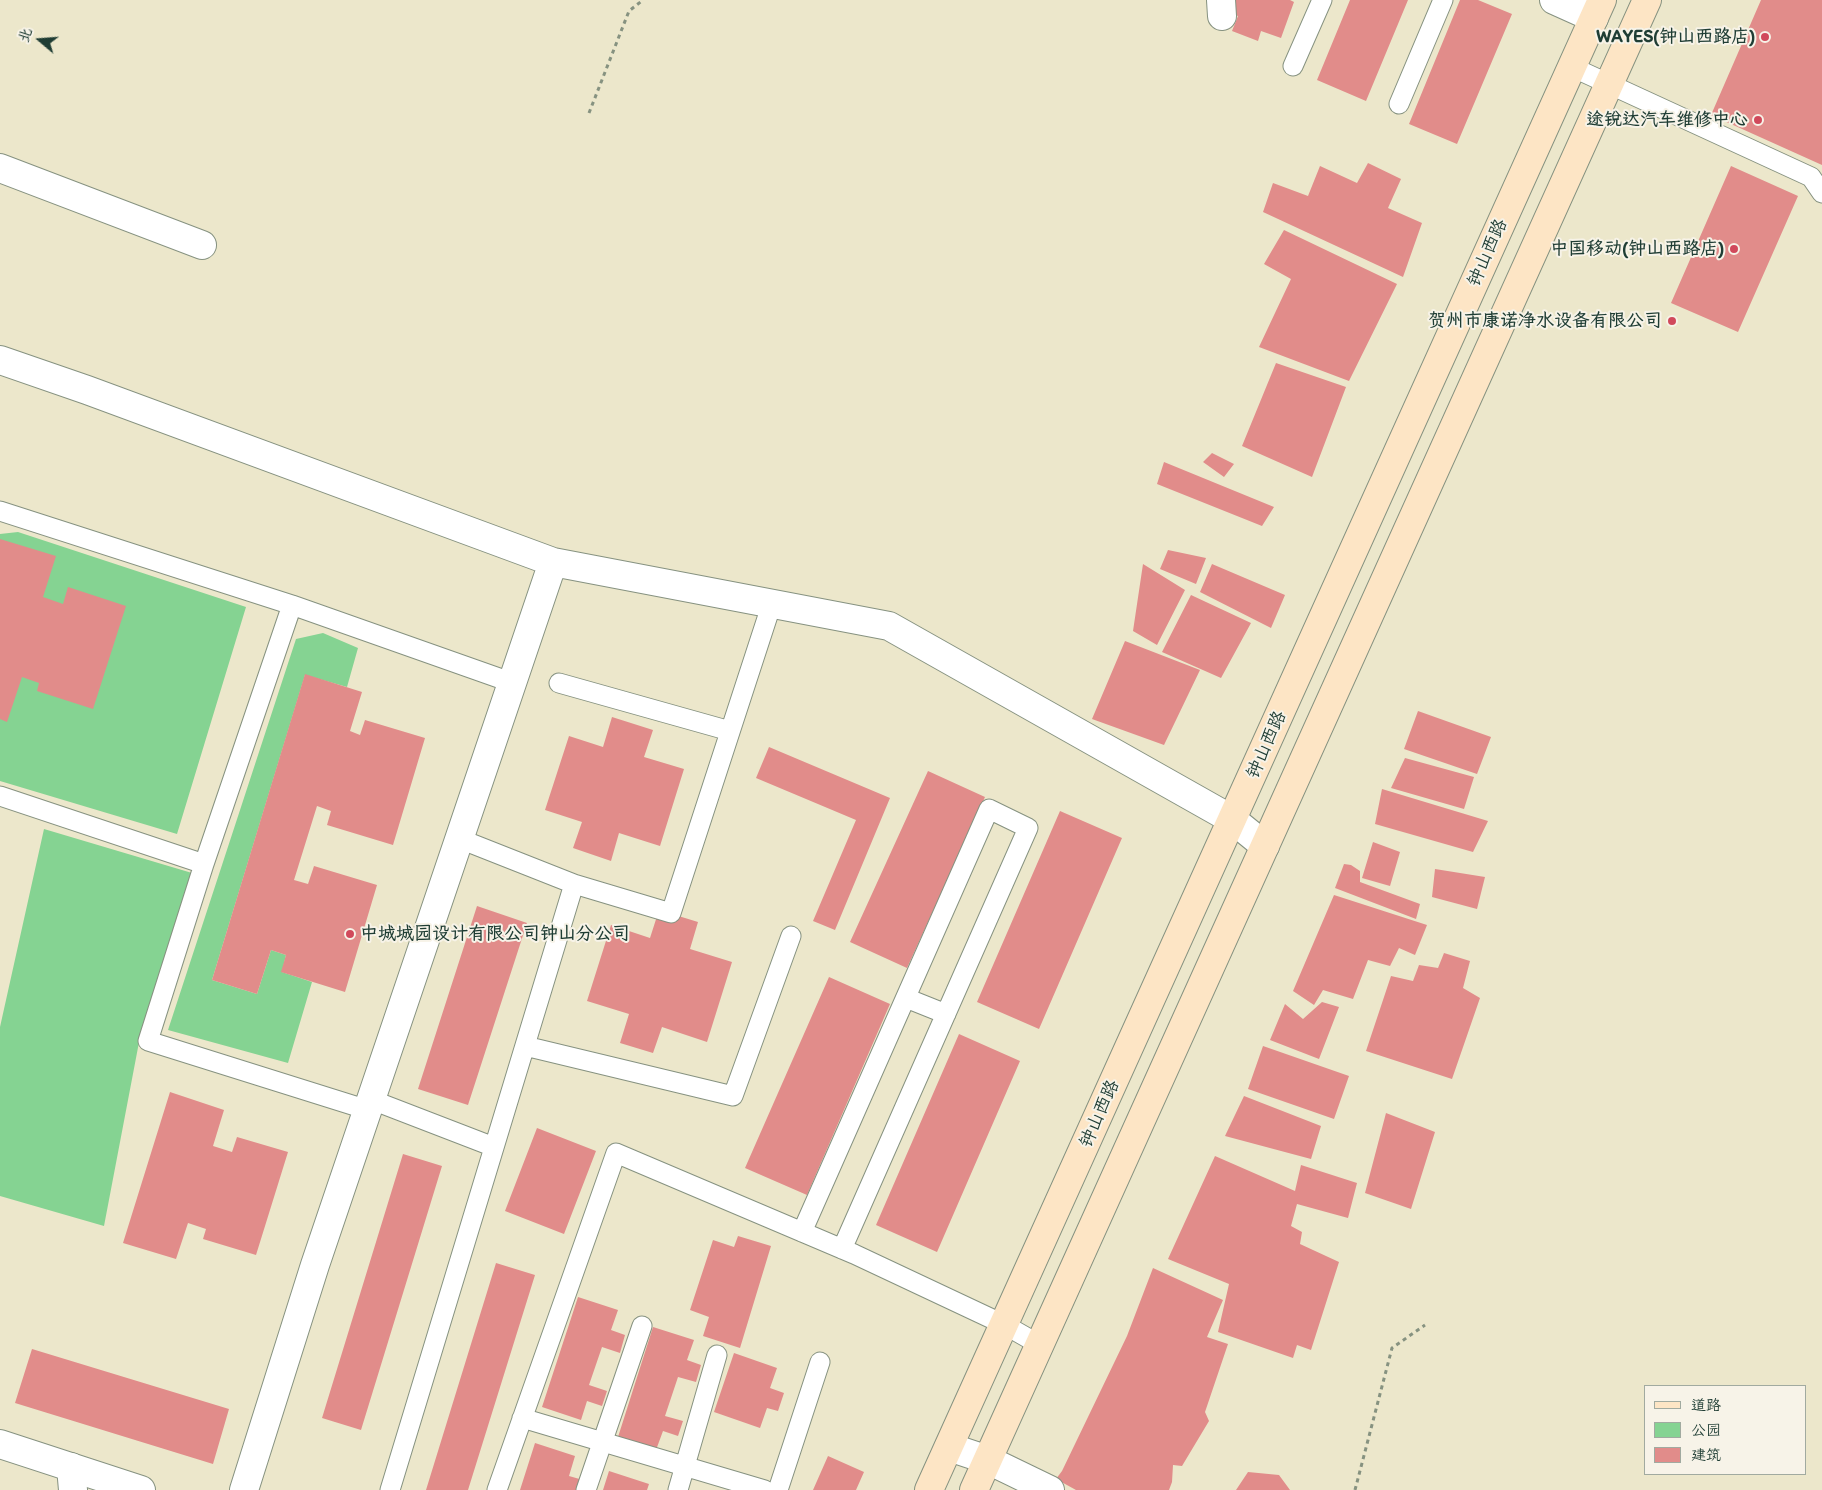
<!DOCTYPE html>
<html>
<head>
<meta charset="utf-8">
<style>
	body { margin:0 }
	#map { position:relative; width:1822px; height:1490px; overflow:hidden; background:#ece7cb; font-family:Itim,"LXGW WenKai TC",sans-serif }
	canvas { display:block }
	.legend { position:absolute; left:1644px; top:1385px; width:162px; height:90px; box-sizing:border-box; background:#f7f3e8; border:1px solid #a1aaa0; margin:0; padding:6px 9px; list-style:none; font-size:15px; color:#1f3d34 }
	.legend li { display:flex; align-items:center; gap:10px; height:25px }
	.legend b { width:25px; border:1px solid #a1aaa0 }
	.north { position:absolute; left:15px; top:15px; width:50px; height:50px; -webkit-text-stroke:4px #f7f3e8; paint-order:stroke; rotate:288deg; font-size:14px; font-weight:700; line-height:20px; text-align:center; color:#1f3d34 }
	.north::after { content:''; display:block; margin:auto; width:18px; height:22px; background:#1f3d34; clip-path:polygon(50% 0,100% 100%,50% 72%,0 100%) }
</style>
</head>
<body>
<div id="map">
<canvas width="1822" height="1490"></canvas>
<ul class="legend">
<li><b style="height:6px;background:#fde5c5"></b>道路</li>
<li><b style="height:14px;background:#85d392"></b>公园</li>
<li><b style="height:14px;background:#e18c8a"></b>建筑</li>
</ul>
<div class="north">北</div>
</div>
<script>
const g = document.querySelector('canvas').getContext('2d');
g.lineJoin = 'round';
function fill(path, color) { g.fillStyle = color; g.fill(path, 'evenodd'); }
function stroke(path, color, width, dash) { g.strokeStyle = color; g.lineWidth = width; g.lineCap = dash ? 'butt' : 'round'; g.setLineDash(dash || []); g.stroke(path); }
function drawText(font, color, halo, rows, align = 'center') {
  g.font = font + ' Itim,"LXGW WenKai TC",sans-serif'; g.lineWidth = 4; g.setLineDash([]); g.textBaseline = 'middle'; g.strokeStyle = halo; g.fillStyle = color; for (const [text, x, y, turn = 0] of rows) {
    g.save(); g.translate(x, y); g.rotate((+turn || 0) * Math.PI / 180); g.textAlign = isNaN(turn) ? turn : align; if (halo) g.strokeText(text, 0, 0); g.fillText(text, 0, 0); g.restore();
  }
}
const green = new Path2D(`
	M18,532L246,607L177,834L0,781V534Z
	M323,633L358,648L347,687L305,675L212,980L257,994L271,950L286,955L282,972L312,982L288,1063L168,1030L296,639Z
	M44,829L192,873L140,1037L104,1226L0,1196V1027Z`);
const building = new Path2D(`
	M1234,0H1290L1294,2L1281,38L1261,31L1258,41L1232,31L1238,16L1230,13Z
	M1350,0H1408L1366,101L1317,80Z
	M1460,0H1478L1512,14L1457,144L1409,124Z
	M1761,0H1822V165L1711,115Z
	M1368,163L1401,179L1388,208L1422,223L1403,277L1263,212L1273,183L1308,196L1320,166L1357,183Z
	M1731,166L1798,196L1738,332L1671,303Z
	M1284,230L1397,284L1349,381L1259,347L1291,279L1264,264Z
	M1276,363L1346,387L1312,477L1242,446Z
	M1212,453L1234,464L1224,477L1203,462Z
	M1164,462L1274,507L1262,526L1157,484Z
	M0,539L56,556L43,597L63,604L68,587L126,606L93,709L37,691L39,683L22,677L7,722L0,719Z
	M1168,550L1206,558L1196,584L1160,569Z
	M1143,564L1185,590L1157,645L1133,631Z
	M1212,564L1285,595L1271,628L1200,592Z
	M1191,595L1251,623L1221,678L1162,652Z
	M1125,641L1200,670L1164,745L1092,719Z
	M305,674L362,692L350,731L360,735L365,720L425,738L393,845L327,825L331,811L317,806L294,880L308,884L314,866L377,885L345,992L281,972L286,955L271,950L257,994L212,980Z
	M1418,711L1491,737L1477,774L1404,749Z
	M612,717L653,730L644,757L684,769L660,846L619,833L611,861L573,848L582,822L545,810L569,736L603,747Z
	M769,747L890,798L835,930L813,921L856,820L756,778Z
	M1405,758L1474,777L1464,809L1391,788Z
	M928,771L985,797L907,968L850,942Z
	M1382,789L1488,821L1473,852L1375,824Z
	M1060,811L1122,838L1039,1029L977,1002Z
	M1373,842L1400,852L1390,886L1362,878Z
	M1344,864L1351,865L1360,871V882L1420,904L1416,919L1335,888Z
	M1435,869L1485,877L1477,909L1432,897Z
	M1334,895L1427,925L1415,955L1399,948L1390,966L1368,960L1353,999L1323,990L1314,1005L1293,991Z
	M477,906L527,923L468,1105L418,1089Z
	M659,910L698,922L690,949L732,962L707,1042L662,1027L653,1053L620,1043L629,1014L587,1001L611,925L650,938Z
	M1444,953L1470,961L1463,988L1480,998L1452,1079L1366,1051L1391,976L1413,981L1419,965L1438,968Z
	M829,977L890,1004L807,1195L745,1168Z
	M1322,1002L1339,1007L1319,1059L1270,1040L1285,1004L1303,1019Z
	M959,1034L1020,1061L937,1252L876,1225Z
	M1263,1046L1349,1076L1334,1119L1248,1089Z
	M170,1092L224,1110L213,1146L232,1152L237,1137L288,1152L256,1255L203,1239L206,1229L188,1223L176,1259L123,1243Z
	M1244,1096L1321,1126L1311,1159L1225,1136Z
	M1386,1113L1435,1132L1411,1209L1365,1193Z
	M537,1128L596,1151L564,1234L505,1211Z
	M403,1154L442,1166L361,1430L322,1418Z
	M1215,1156L1295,1191L1301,1165L1357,1183L1348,1218L1297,1204L1291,1226L1302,1232L1300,1244L1339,1262L1311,1350L1297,1345L1293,1358L1218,1332L1229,1284L1168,1259Z
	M738,1236L771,1246L740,1348L703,1336L709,1317L690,1310L713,1240L734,1247Z
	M496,1263L535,1275L468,1490H426Z
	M1153,1268L1223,1300L1207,1337L1228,1344L1205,1412L1209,1421L1182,1466L1173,1465L1172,1482L1169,1490H1076L1056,1479L1062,1471L1127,1336Z
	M578,1297L618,1310L611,1330L625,1335L620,1353L602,1347L589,1385L607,1391L602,1406L587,1401L581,1420L542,1407Z
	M653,1327L694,1340L687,1360L701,1365L696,1382L678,1377L665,1416L683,1421L678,1436L663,1431L656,1450L618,1437Z
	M32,1349L229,1409L213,1464L15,1403Z
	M734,1353L777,1368L770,1388L784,1393L778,1411L767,1408L760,1428L714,1412Z
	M535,1443L575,1456L569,1476L583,1480L580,1490H520Z
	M828,1456L864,1472L856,1490H813Z
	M609,1471L649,1484L647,1490H603Z
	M1248,1472L1279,1475L1290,1490H1236Z`);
const path = new Path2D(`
	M589,113L629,11L643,0
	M1355,1490L1392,1348L1425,1325`);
const service = new Path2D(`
	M1293,66L1322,0
	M1572,67L1811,177L1822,193
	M1399,104L1443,0
	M0,511L292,605L513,683
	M559,683L730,731
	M0,796L204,864L292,605
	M460,839L574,884
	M204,864L148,1041L368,1110
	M906,998L946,1014
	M525,1046L733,1096L791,936
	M372,1100L494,1147
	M802,1232L989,809L1028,828L842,1249
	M522,1418L765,1490
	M390,1490L574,884L671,913L772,603
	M497,1490L616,1153L854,1254L1005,1325L1040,1345
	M586,1490L642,1326
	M678,1490L717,1355
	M778,1490L820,1362`);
const minor = new Path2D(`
	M1221,0L1222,16
	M1554,0L1594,18
	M0,168L202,245
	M0,360L87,390L553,562L889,626L1233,820L1265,846
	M949,1447L988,1460L1050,1490
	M71,1467L73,1490
	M244,1490L315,1265L553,562`);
const tertiary = new Path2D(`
	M0,1444L141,1490`);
const secondary = new Path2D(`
	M929,1490L1602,0
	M974,1490L1647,0`);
const markers = [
	[1765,37,5,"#d1495b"],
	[1758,120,5,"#d1495b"],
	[1734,249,5,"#d1495b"],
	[1672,321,5,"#d1495b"],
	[350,934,5,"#d1495b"]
];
const poiNames = [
	["WAYES(钟山西路店)",1755,37],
	["途锐达汽车维修中心",1748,120],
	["中国移动(钟山西路店)",1724,249],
	["贺州市康诺净水设备有限公司",1662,321],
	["中城城园设计有限公司钟山分公司",360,934,"left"]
];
const streetNames = [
	["钟山西路",1488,253,-66],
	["钟山西路",1267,745,-66],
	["钟山西路",1100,1114,-66]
];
fill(green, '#85d392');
fill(building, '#e18c8a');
stroke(service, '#869280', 21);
stroke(minor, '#869280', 30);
stroke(tertiary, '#869280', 30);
stroke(secondary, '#869280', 30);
stroke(path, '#869280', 3, [4, 4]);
stroke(service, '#fff', 19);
stroke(minor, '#fff', 28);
stroke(tertiary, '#fff', 28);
stroke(secondary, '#fde5c5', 28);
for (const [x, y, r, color] of markers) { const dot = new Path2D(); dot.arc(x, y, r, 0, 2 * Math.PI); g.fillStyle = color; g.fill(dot); stroke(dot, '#f7f3e8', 2); }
drawText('bold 18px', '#1f3d34', '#f7f3e8', poiNames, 'right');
drawText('18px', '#1f3d34', '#f7f3e8', streetNames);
</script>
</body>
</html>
